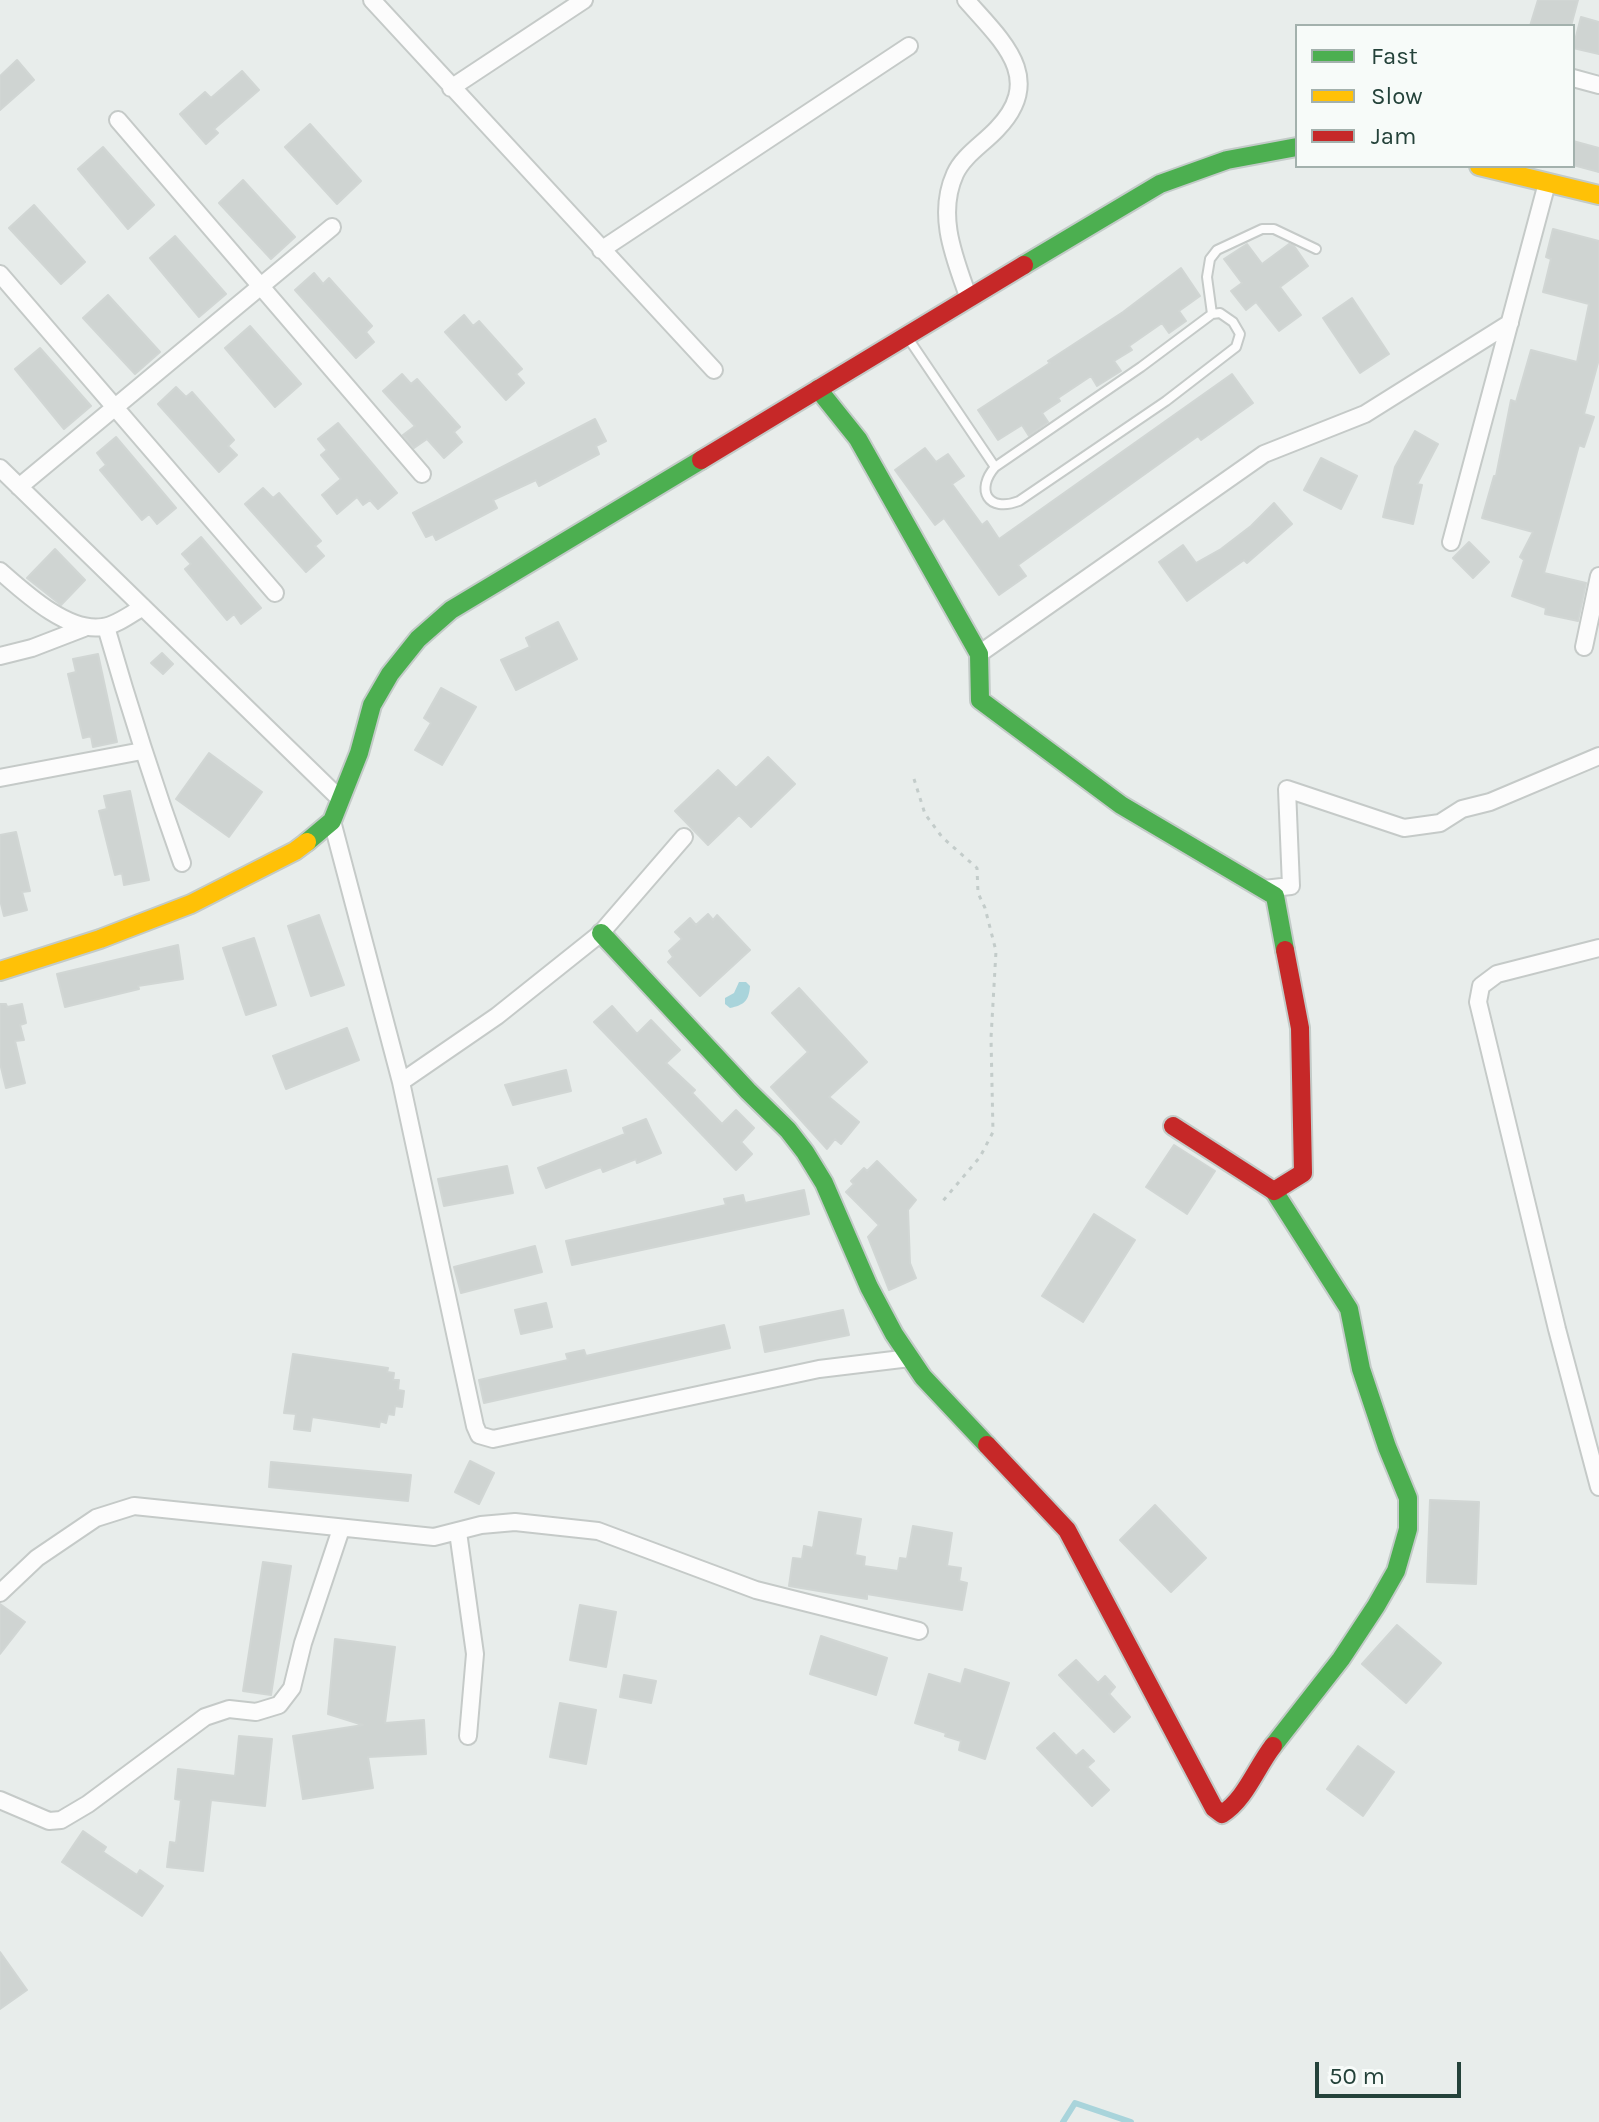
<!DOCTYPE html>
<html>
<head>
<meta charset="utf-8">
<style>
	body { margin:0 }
	#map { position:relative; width:1599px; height:2122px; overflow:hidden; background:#e8edeb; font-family:Karla,sans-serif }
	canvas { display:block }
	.legend { position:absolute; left:1295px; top:24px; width:280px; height:144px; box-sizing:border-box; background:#f7fbf9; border:2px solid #a3b1ad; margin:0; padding:10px 14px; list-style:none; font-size:24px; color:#24423a }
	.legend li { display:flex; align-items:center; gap:16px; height:40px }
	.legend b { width:40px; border:2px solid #a3b1ad }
	.scale { position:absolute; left:1315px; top:2062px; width:146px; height:36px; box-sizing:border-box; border:4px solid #24423a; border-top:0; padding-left:10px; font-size:24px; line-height:28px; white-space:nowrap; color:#24423a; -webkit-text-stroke:6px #f7fbf9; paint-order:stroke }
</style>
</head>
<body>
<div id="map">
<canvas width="1599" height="2122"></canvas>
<ul class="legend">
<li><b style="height:10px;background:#4caf50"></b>Fast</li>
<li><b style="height:10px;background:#ffc107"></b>Slow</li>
<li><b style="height:10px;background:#c62828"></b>Jam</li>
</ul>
<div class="scale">50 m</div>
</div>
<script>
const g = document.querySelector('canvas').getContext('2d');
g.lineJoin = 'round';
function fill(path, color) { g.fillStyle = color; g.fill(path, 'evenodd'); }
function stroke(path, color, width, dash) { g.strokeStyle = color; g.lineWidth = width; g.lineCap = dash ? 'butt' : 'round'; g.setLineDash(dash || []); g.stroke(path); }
const water = new Path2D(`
	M739,982H746L750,986C749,1001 744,1005 730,1008L725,1004V998L734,993Z`);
const stream = new Path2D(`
	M1063,2122L1075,2103L1131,2122`);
const building = new Path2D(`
	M1538,0H1578L1571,26H1530Z
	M1581,17L1599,22V54L1573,48Z
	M17,60L34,80L0,110V76Z
	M242,71L259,90L214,129L218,133L206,144L180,114L205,92L211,98Z
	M310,124L361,181L337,204L285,147Z
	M1573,141L1599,148V172L1573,165Z
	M103,147L154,205L128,229L78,169Z
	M243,180L295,237L271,259L219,203Z
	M34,205L85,262L61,284L9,228Z
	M1553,229L1599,241V359L1584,414L1594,417L1584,447L1579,445L1544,573L1586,583L1578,621L1545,614L1546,608L1512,596L1524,560L1520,557L1533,532L1482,518L1494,476H1496L1511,400L1516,402L1531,350L1577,362L1589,304L1543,292L1551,259L1546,257Z
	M175,236L226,294L199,317L150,258Z
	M1247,244L1262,264L1289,244L1294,246L1308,266L1280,287L1301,315L1279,331L1256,302L1246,310L1231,291L1242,283L1224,259Z
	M1181,268L1200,296L1179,311L1186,321L1169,333L1162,323L1129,346L1132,350L1114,361L1121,371L1097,386L1091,376L1058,398L1060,401L1042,413L1048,422L1029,436L1022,425L998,440L978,410L1050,363L1048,361L1123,312Z
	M314,273L323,284L329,278L372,326L366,332L374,342L356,358L295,290Z
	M108,295L160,352L135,374L83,318Z
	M1352,298L1389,354L1360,373L1323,318Z
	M464,315L473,326L479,321L522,369L516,374L524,383L506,400L445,332Z
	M250,326L301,384L275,407L225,348Z
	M40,348L91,406L64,429L15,369Z
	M402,374L411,384L417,379L460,427L454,432L462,442L444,458L427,439L414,448L403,435L415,426L383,391Z
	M1232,374L1253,403L1201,440L1198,436L1018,565L1026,576L999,595L944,518L935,525L895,470L925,448L936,462L948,454L964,476L952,484L982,525L987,521L999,539Z
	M176,387L186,397L192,392L234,440L228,446L237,455L219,472L158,404Z
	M595,419L606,441L596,446L599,454L539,486L536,480L493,500L497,508L436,540L433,534L426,537L413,513Z
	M338,423L397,493L378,509L370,500L363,505L357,497L337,514L322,495L341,479L321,455L327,450L318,439Z
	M1415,431L1438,444L1417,484L1422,485L1413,524L1383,517L1395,467Z
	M116,437L176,508L157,524L149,514L142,520L100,470L106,465L97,453Z
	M1321,458L1357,476L1341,509L1304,490Z
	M263,488L273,498L279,493L321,541L315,546L324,556L306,572L245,504Z
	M1274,503L1292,524L1247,563L1244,560L1187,601L1159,562L1183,545L1196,563L1221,549L1251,526Z
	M201,537L261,608L241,624L234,614L227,620L185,569L191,564L182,554Z
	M1469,542L1489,562L1473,578L1453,558Z
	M55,549L85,580L61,605L27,578Z
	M558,622L577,659L516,690L501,660L530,647L526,638Z
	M162,653L173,664L163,674L151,663Z
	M98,654L117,742L93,747L91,736L83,738L68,674L76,672L73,659Z
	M441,688L476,707L442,765L415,750L431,723L424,718Z
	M209,753L262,792L229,837L176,799Z
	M768,757L795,784L751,827L739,815L708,845L675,811L718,770L736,788Z
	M130,791L149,880L124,885L122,873L115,875L99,811L107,809L104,796Z
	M16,832L30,891L22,892L27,910L4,916L0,900V835Z
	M708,914L713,920L717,915L750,950L700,996L668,962L673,957L669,951L682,939L675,932L690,918L696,925Z
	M319,915L344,985L311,996L288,926Z
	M254,938L276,1005L246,1015L223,948Z
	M178,945L183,979L138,986L139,989L65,1007L57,974Z
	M799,988L867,1062L829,1097L859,1122L841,1144L835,1139L827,1149L771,1087L808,1052L772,1013Z
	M0,1004H6L7,1007L22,1004L26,1023L20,1025L24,1040L15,1041L25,1083L6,1088L0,1063Z
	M612,1006L637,1034L651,1020L680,1050L666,1063L695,1090L692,1093L722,1124L736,1110L754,1128L741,1142L752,1154L736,1170L594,1022Z
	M347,1028L359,1060L286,1089L273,1056Z
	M566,1070L571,1091L513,1105L505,1085Z
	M646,1119L661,1153L637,1163L636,1159L603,1172L601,1167L546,1188L538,1168L625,1134L623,1128Z
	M1174,1145L1215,1171L1187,1214L1146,1187Z
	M877,1161L916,1200L908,1210L910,1263L916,1278L889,1290L868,1237L879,1225L846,1192L854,1184L851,1181L864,1168L867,1171Z
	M507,1166L513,1193L444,1206L438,1179Z
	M804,1190L809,1214L572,1265L566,1241L726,1205L724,1199L743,1195L745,1203Z
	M1094,1214L1135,1240L1083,1322L1042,1296Z
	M535,1246L542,1272L461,1293L454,1267Z
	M546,1303L552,1327L521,1334L515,1310Z
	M843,1310L849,1335L765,1352L760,1327Z
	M724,1325L730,1348L484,1403L479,1380L568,1360L566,1354L584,1350L586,1356Z
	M293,1354L388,1368L387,1372L394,1373L393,1380H399L398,1390L404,1391L402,1407L395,1406L394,1415L388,1414L386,1423L380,1421L379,1427L312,1417L310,1431L294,1429L296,1414L284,1413Z
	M470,1461L494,1473L479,1504L455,1492Z
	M271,1462L411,1475L408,1501L269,1487Z
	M1430,1500L1479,1502L1476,1584L1427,1582Z
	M1155,1505L1206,1558L1171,1592L1120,1540Z
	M819,1512L861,1519L855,1555L865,1557L864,1566L898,1571L900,1558L907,1559L913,1526L952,1533L947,1566L961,1568L959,1581L967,1583L962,1610L867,1594V1599L789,1586L793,1558L802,1559L804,1546L813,1548Z
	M263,1562L291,1566L271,1695L243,1691Z
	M0,1604L25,1622L0,1654Z
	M580,1605L616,1612L606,1667L570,1660Z
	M1397,1625L1441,1663L1406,1703L1362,1664Z
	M821,1636L887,1658L876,1695L810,1674Z
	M335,1639L395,1647L385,1723L424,1720L426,1754L368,1757L373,1788L303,1799L293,1736L363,1725L328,1714Z
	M1076,1660L1098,1683L1105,1676L1115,1687L1109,1694L1130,1717L1114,1732L1059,1675Z
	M965,1669L1009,1683L985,1759L959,1750L961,1741L945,1736L946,1733L915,1723L929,1674L961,1684Z
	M624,1675L656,1681L651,1703L620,1697Z
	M560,1703L596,1710L586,1764L550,1757Z
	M1054,1733L1076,1756L1083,1750L1094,1761L1087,1767L1109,1790L1092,1806L1037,1748Z
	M239,1736L272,1739L265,1806L211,1800L203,1871L167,1867L170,1842L176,1843L181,1800L175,1799L178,1769L235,1776Z
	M1358,1746L1394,1772L1363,1816L1327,1789Z
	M83,1831L106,1847L103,1852L137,1875L140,1870L163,1886L142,1916L62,1862Z
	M0,1952L27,1990L0,2009Z`);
const path = new Path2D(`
	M914,779L925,814L942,837L977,868L978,893L985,908L996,951L991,1038L993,1132L980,1157L942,1202`);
const lane = new Path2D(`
	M1220,313L1233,322L1240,334L1236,347L1166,401L1019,501C988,513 975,490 995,467L1141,367L1212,314Z
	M1212,314L1207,277L1210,259L1217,250L1262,229H1274L1316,249
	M908,338L995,467`);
const street = new Path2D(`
	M372,0L714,370
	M966,0C1002,41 1046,78 997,129C983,144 963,156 955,174C936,216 955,259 969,299
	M1573,78L1599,85
	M451,88L584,0
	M118,120L422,474
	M601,250L909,46
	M0,274L275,593
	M0,468L340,799
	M19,487L332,227
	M1451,542L1547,183
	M0,571C25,593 68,633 103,627C117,625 131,614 143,607
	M106,627C129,707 154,785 182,863
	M1584,647L1599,576
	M979,654L1264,454L1365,414L1510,323
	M0,656L32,648L84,628
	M0,778L142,751
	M332,821L401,1082L475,1426L479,1435L493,1439L819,1369L910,1358
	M1264,889L1291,886L1287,789L1404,828L1440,823L1462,809L1490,802L1599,756
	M1599,948L1497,974L1481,986L1478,1002L1557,1329L1599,1487
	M401,1082L497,1016L601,933L684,837
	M458,1532L475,1654L468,1736
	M0,1593L37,1558L96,1518L134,1506L434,1537L481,1525L515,1522L598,1531L756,1590L919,1631
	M0,1800L49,1821L61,1820L88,1804L205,1717L229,1709L256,1712L279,1705L292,1688L303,1643L341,1529`);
const fast = new Path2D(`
	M1024,265L1160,184L1227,160L1297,147
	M818,389L858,439L979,654L980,700L1121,805L1275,896L1285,950
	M307,842L332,821L359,753L372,705L390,674L418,639L451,610L701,460
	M601,933L748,1091L788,1130L805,1152L824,1183L869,1287L894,1334L923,1377L987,1445
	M1273,1746L1341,1659L1376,1606L1396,1571L1408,1529V1498L1387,1447L1361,1369L1349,1309L1274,1191`);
const slow = new Path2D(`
	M1479,166L1599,195
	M0,971L100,939L191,904L295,851L307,842`);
const jam = new Path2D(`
	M701,460L1024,265
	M1173,1126L1274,1191L1303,1173L1300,1028L1285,950
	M987,1445L1067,1530L1214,1808L1222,1814C1245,1800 1256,1768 1273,1746`);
fill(water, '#a9d4db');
stroke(stream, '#a9d4db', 6);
fill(building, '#cfd4d2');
stroke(building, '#d1d6d4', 2);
stroke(lane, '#c5cac8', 12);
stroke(street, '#c5cac8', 20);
stroke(fast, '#c3cbc8', 22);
stroke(slow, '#c3cbc8', 22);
stroke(jam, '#c3cbc8', 22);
stroke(path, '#c3ccca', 3, [4, 6]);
stroke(lane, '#fcfcfc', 8);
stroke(street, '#fcfcfc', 16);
stroke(fast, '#4caf50', 18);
stroke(slow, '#ffc107', 18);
stroke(jam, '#c62828', 18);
</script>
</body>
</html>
